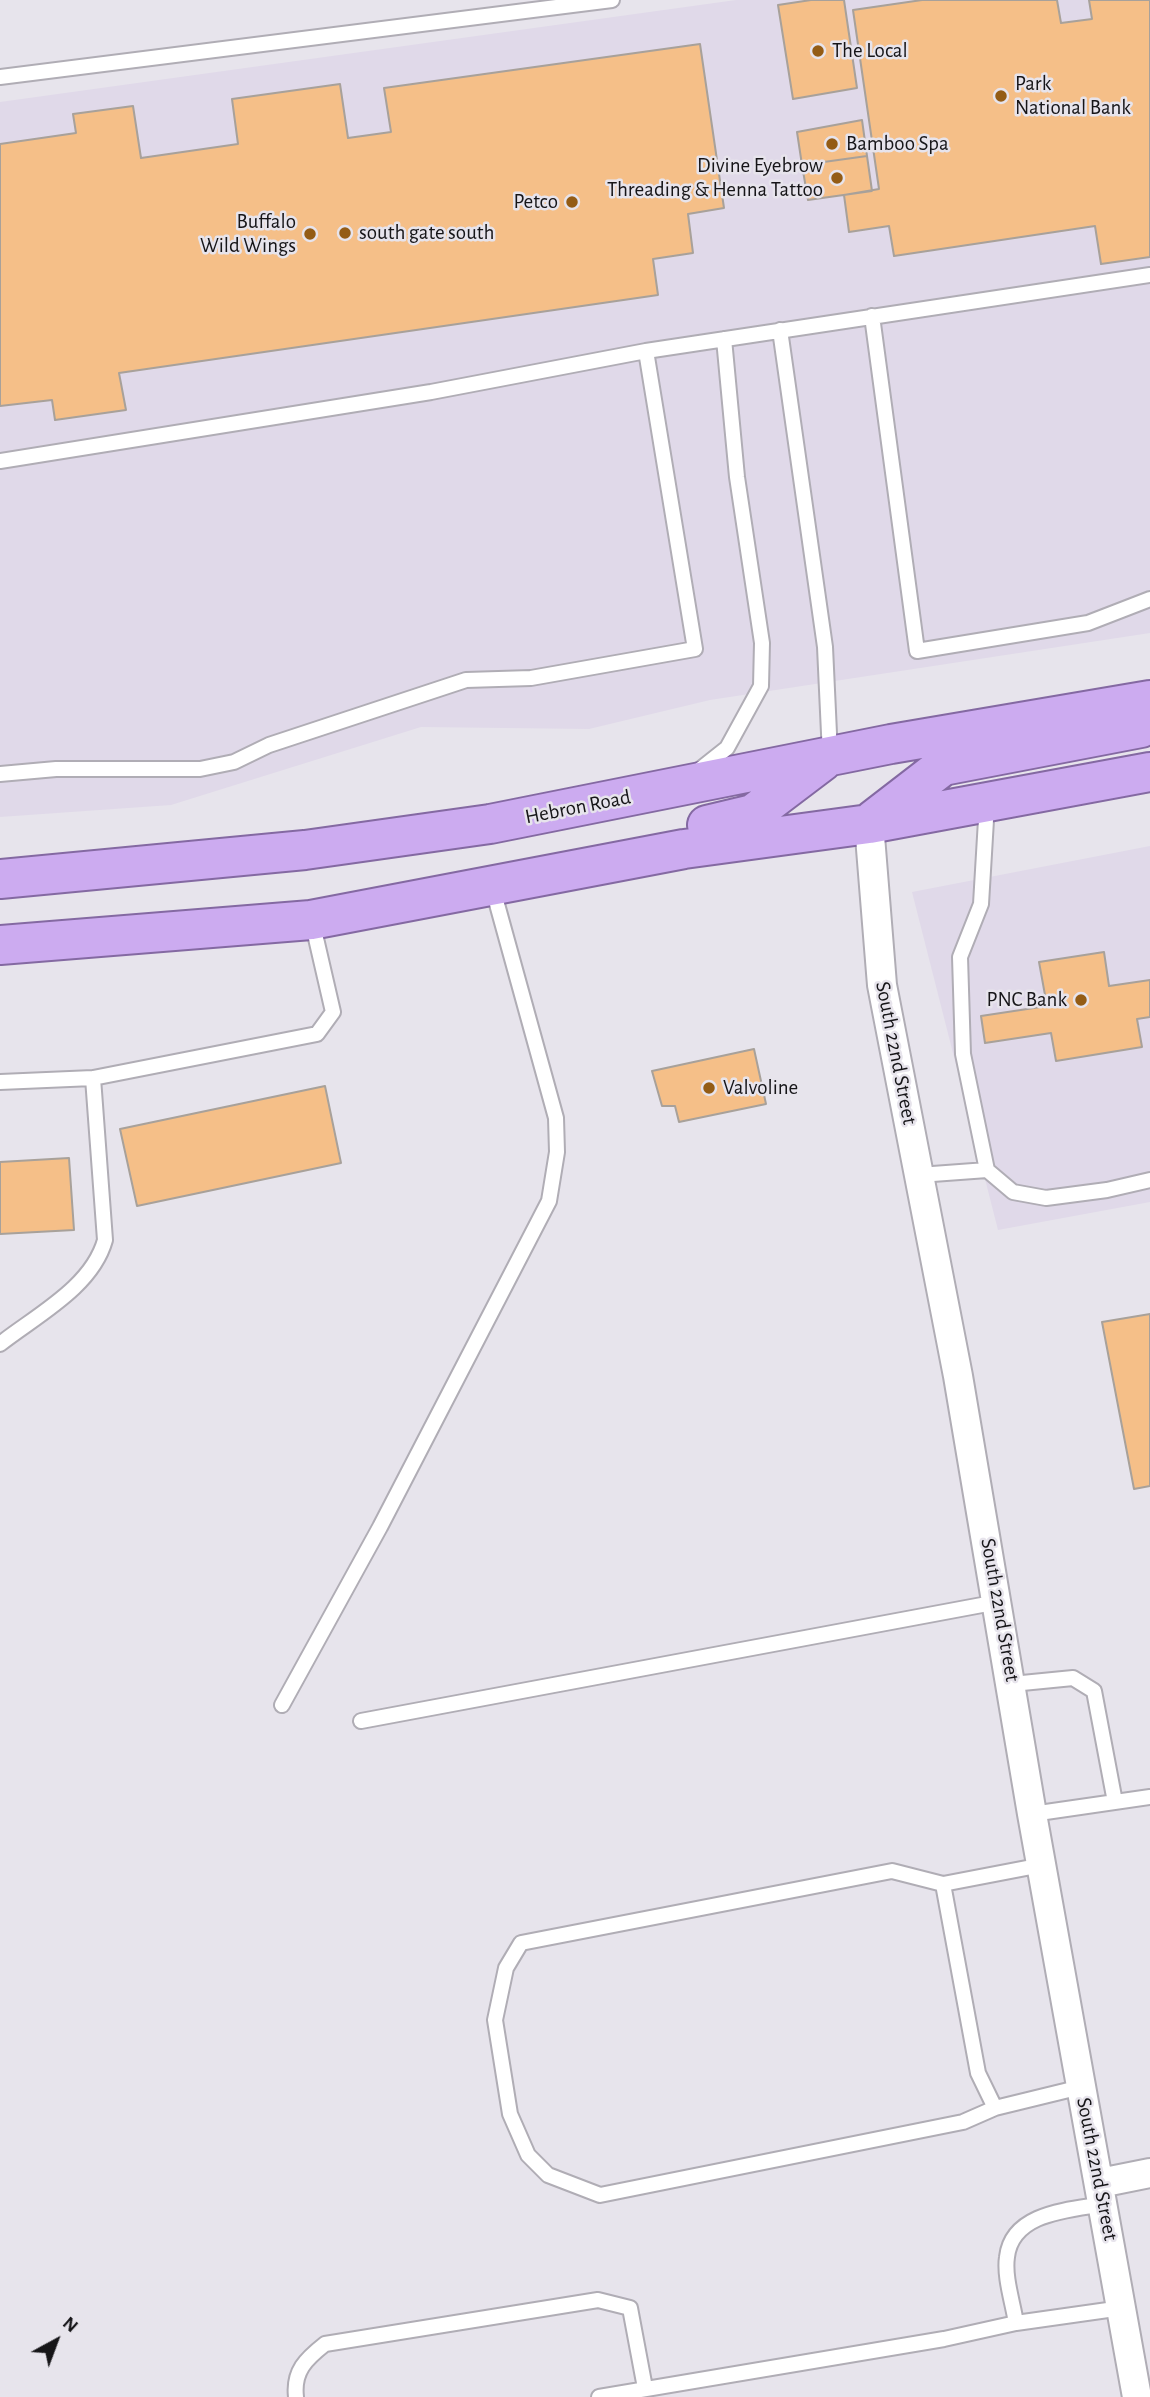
<!DOCTYPE html>
<html>
<head>
<meta charset="utf-8">
<style>
	body { margin:0 }
	#map { position:relative; width:1150px; height:2397px; overflow:hidden; background:#e7e4ec; font-family:"Alegreya Sans",sans-serif }
	canvas { display:block }
	.north { position:absolute; left:21px; top:2306px; width:70px; height:70px; -webkit-text-stroke:5px #e7e4ec; paint-order:stroke; rotate:41deg; font-size:19px; font-weight:700; line-height:28px; text-align:center; color:#161518 }
	.north::after { content:''; display:block; margin:auto; width:24px; height:32px; background:#161518; clip-path:polygon(50% 0,100% 100%,50% 72%,0 100%) }
</style>
</head>
<body>
<div id="map">
<canvas width="1150" height="2397"></canvas>
<div class="north">N</div>
</div>
<script>
const g = document.querySelector('canvas').getContext('2d');
g.lineJoin = 'round';
function fill(path, color) { g.fillStyle = color; g.fill(path, 'evenodd'); }
function stroke(path, color, width, dash) { g.strokeStyle = color; g.lineWidth = width; g.lineCap = dash ? 'butt' : 'round'; g.setLineDash(dash || []); g.stroke(path); }
function drawText(font, color, halo, rows, align = 'center') {
  g.font = font + ' "Alegreya Sans",sans-serif'; g.lineWidth = 5; g.setLineDash([]); g.textBaseline = 'middle'; g.strokeStyle = halo; g.fillStyle = color; for (const [text, x, y, turn = 0] of rows) {
    g.save(); g.translate(x, y); g.rotate((+turn || 0) * Math.PI / 180); g.textAlign = isNaN(turn) ? turn : align; if (halo) g.strokeText(text, 0, 0); g.fillText(text, 0, 0); g.restore();
  }
}
const built = new Path2D(`
	M736,0H1150V633L710,700L589,729L421,727L171,805L0,817V102Z
	M1150,846V1202L998,1230L912,892Z`);
const building = new Path2D(`
	M811,0H844L857,88L793,99L778,5Z
	M922,0H1057L1061,23L1092,19L1089,0H1150V257L1101,264L1095,226L894,256L889,226L849,232L844,195L879,189L853,10Z
	M700,44L724,208L688,214L693,253L653,259L658,295L119,373L126,410L55,420L52,400L0,406V144L76,133L73,114L133,106L141,158L238,144L232,99L340,84L348,138L391,132L384,88Z
	M862,120L867,156L802,165L797,132Z
	M867,156L872,191L808,200L802,165Z
	M1104,952L1109,986L1150,980V1017L1137,1019L1142,1047L1056,1061L1051,1033L985,1043L981,1016L1047,1006L1039,962Z
	M754,1049L766,1104L679,1122L675,1106H662L652,1071Z
	M325,1086L341,1163L137,1206L120,1129Z
	M69,1158L74,1230L0,1234V1162Z
	M1150,1314V1486L1134,1489L1102,1322Z`);
const service = new Path2D(`
	M0,77L612,0
	M872,316L917,651L1088,623L1150,599
	M780,330L825,647L830,755
	M0,461L431,392L646,351L1150,275
	M698,771L727,748L761,686L762,643L737,477L724,339
	M0,774L56,769H200L234,762L269,745L466,680L531,678L695,649L646,351
	M987,803L981,904L960,957L963,1054L987,1170L1013,1192L1046,1198L1107,1190L1150,1180
	M0,1082L93,1078L317,1034L333,1012L312,921
	M919,1175L987,1170
	M0,1344C37,1315 92,1287 105,1240L93,1078
	M1012,1684L1073,1678L1094,1691L1115,1802
	M282,1705L380,1527L549,1201L557,1152L556,1118L492,886
	M361,1721L998,1602
	M1032,1814L1150,1797
	M943,1884L978,2073L995,2108L1081,2087
	M995,2108L963,2122L600,2195L548,2175L528,2155L510,2114L495,2020L506,1968L521,1943L892,1871L943,1884L1042,1865
	M1104,2204C1070,2210 1012,2212 1007,2257C1004,2277 1013,2303 1016,2323L1122,2308
	M296,2397C293,2371 306,2359 325,2344L598,2300L630,2308L645,2388
	M599,2397L944,2339L1016,2323`);
const minor = new Path2D(`
	M869,824L882,985L958,1376L1032,1814L1137,2397
	M1100,2183L1150,2173`);
const trunk = new Path2D(`
	M873,820L943,766L1141,728
	M707,825L753,814L823,761
	M0,879L305,850L490,824L891,744L1150,700
	M0,945L311,920L684,849L869,824L1150,772`);
const markers = [
	[818,51,7,"#945c15"],
	[1001,96,7,"#945c15"],
	[832,144,7,"#945c15"],
	[837,178,7,"#945c15"],
	[572,202,7,"#945c15"],
	[345,233,7,"#945c15"],
	[310,234,7,"#945c15"],
	[1081,1000,7,"#945c15"],
	[709,1088,7,"#945c15"]
];
const poiNames = [
	["The Local",832,51],
	["Park",1015,84],
	["National Bank",1015,108],
	["Bamboo Spa",846,144],
	["Divine Eyebrow",823,166,"right"],
	["Threading & Henna Tattoo",823,190,"right"],
	["Petco",558,202,"right"],
	["Buffalo",296,222,"right"],
	["Wild Wings",296,246,"right"],
	["south gate south",359,233],
	["PNC Bank",1067,1000,"right"],
	["Valvoline",723,1088]
];
const streetNames = [
	["Hebron Road",578,807,-11],
	["South 22nd Street",896,1053,79],
	["South 22nd Street",1000,1610,80],
	["South 22nd Street",1097,2169,79]
];
fill(built, '#e0d9e9');
fill(building, '#f5bf88');
stroke(building, '#a8a19a', 2);
stroke(service, '#b0adb5', 18);
stroke(minor, '#b0adb5', 32);
stroke(trunk, '#8469a2', 42);
stroke(service, '#fff', 14);
stroke(minor, '#fff', 28);
stroke(trunk, '#ccabf0', 38);
for (const [x, y, r, color] of markers) { const dot = new Path2D(); dot.arc(x, y, r, 0, 2 * Math.PI); g.fillStyle = color; g.fill(dot); stroke(dot, '#e7e4ec', 2.5); }
drawText('21px', '#161518', '#e7e4ec', poiNames, 'left');
drawText('21px', '#161518', '#e7e4ec', streetNames);
</script>
</body>
</html>
